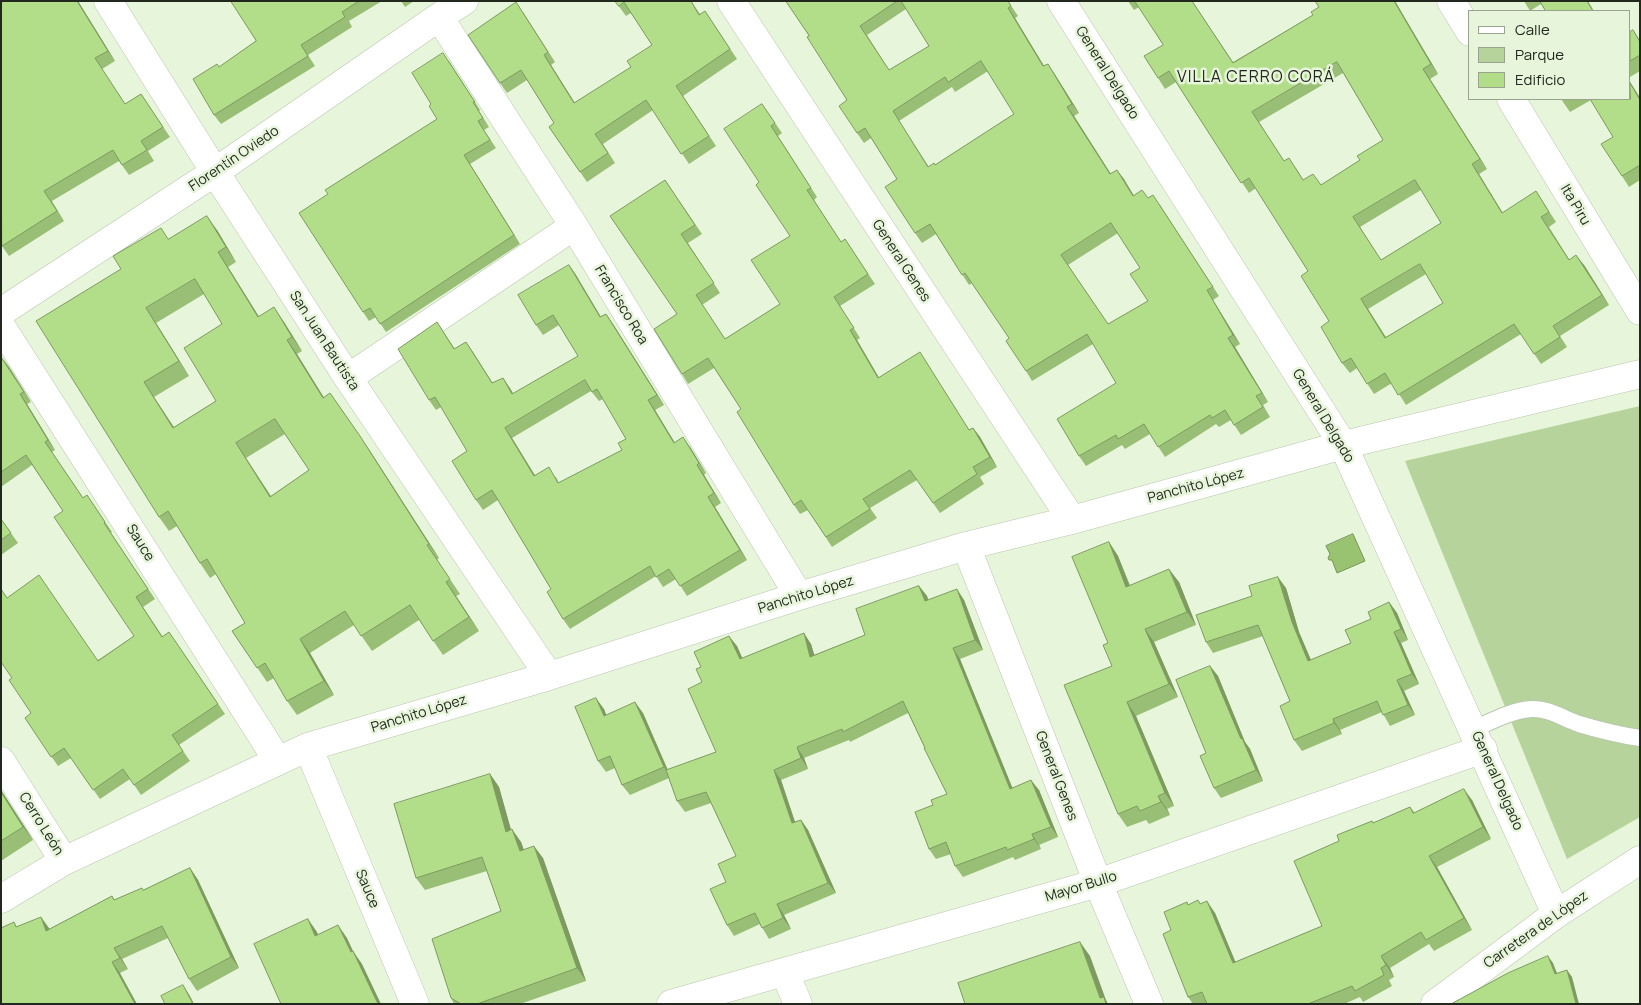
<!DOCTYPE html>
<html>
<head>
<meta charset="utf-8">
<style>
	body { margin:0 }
	#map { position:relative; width:1641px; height:1005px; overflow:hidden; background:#e7f5db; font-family:Manrope,sans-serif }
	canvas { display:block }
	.frame { position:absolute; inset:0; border:2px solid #23281f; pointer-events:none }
	.legend { position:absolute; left:1468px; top:10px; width:162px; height:90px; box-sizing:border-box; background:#e7f5db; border:1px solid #99a390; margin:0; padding:6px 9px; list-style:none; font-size:15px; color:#23281f }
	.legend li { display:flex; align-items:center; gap:10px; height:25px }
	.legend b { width:25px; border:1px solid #99a390 }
</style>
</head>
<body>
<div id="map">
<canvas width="1641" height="1005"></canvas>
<div class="frame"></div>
<ul class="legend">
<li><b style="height:6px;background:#fff"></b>Calle</li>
<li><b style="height:14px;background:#b6d39c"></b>Parque</li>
<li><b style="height:14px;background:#b2de89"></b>Edificio</li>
</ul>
</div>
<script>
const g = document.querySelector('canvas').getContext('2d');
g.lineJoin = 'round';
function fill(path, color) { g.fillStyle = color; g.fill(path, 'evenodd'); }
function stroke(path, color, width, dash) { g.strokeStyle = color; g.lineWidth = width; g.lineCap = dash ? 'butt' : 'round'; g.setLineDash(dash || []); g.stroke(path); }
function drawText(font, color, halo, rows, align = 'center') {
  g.font = font + ' Manrope,sans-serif'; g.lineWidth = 5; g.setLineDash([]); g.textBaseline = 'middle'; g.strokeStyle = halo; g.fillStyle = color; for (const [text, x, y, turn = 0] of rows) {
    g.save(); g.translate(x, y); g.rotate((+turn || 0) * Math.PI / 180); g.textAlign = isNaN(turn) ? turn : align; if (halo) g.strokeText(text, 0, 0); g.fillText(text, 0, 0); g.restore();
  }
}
const green = new Path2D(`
	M1640,406V817L1567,859L1405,461Z`);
const water = new Path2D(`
	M1353,534L1365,561L1337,573L1332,560H1329L1328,558L1330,554L1326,546Z`);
const service = new Path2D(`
	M1474,729C1492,721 1512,710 1532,709C1548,708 1564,719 1579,724C1599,730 1619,735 1640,738`);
const minor = new Path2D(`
	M108,1L215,172L348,378L549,676
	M731,1L1072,520
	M1061,1L1343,445L1556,914
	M1451,1L1470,32
	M439,17L574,226L799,596
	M1511,99L1640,311
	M1,312L215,172L439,17L464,1
	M1,326L278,761
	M348,378L574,226
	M966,546L1098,883L1149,1004
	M308,747L415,1004
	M1,761L64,861
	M1,899L64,861L308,747L549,676L799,596L966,546L1072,520L1343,445L1640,374
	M785,973L798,1004
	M671,1004L1098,883L1483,749`);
const tertiary = new Path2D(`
	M1435,1004L1556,914L1640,860`);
const wall = new Path2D(`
	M78,1L115,61L102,69L125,104L141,94L170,137L148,151L154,161L129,175L119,161L52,201L64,221L9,256L2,246Z
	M231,1H382L349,21L352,27L308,55L315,66L221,124L214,115L219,67L256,41Z
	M401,1H414L405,7Z
	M615,1H691L700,14L705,11L737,59L683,96L716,146L689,164L653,110L603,144L615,163L587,182L549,127L554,123L527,80L507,93L500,83L523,12L555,62L551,65L575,103L631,67L652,45L631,13L626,16Z
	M786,1H1008L1018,16L1015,18L1044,66L1054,73L1079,113L1074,116L1111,174L1117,170L1134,196L1148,198L1160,205L1219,296L1213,300L1240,344L1235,347L1268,402L1263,405L1270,417L1241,435L1231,420L1219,427L1216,424L1165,457L1150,434L1125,449L1122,445L1086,466L1079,456L1116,383L1093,344L1032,381L1026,371L1009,338L972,283L969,285L936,234L922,243L915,233L897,179L871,138L864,143L857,133L847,100L809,36ZM906,9L929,46L889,70L867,35ZM988,71L1014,114L935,165L929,167L899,121L952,87L955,92ZM1118,233L1140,268L1148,301L1108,324L1068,265Z
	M1128,1H1192L1233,62L1313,15L1319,7L1315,1H1395L1438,74L1430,79L1487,169L1479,174L1503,213L1536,191L1556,222L1549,227L1569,259L1584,265L1609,305L1560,336L1567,347L1541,364L1521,334L1406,405L1392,383L1374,394L1357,368L1350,373L1342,363L1329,321L1308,271L1256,188L1249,193L1176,82L1165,89L1158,78L1163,45L1139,7L1134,10ZM1343,73L1383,140L1360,160L1321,185L1303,180L1296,168L1284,161L1259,122ZM1421,190L1441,223L1381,260L1360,227ZM1426,274L1443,303L1386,337L1368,309Z
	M1524,1H1588L1594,11H1546L1541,4L1530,11Z
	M1633,30L1640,40V71L1630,77V32Z
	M449,61L480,110L479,111L489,127L484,130L496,148L470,164L520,244L386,332L376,317L369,321L363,312L328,194L437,119Z
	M1630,82L1640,98V180L1629,187L1622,176L1613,137L1591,100L1570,112L1561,99H1630Z
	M762,104L782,133L778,136L817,197L814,200L841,242L845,239L875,284L840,306L860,338L857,340L879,378L926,362L969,430L973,428L980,437L997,467L980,477L984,484L940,513L917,480L870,508L877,518L832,547L808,510L800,514L794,505L741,409L714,368L688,384L682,374L665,180L702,234L688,243L720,293L702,305L725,339L780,304L790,236L759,182Z
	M217,230L236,262L228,267L258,316L284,322L302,351L297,354L323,398L370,451L439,558L437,560L460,594L456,596L479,631L443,655L419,620L372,651L354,625L310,653L334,695L297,715L287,701L274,678L267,682L232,631L245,623L216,574L210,578L200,563L177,526L169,531L159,517L121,269L168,239ZM204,294L222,324L216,401L174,427L154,397L189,376L156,323ZM285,434L309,470L271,496L246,458Z
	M569,265L576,275L600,317L606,314L613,324L664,405L655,410L675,443L690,447L706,473L704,475L721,503L715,507L747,560L687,596L676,579L663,587L656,576L570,629L563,619L551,589L498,500L483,510L476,500L467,451L441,407L436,410L429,400L437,322L455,349L466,342L492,383L503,378L513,394L578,356L559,325L543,335L536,325ZM591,391L599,401L603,399L626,439L622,450L559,483L556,477L535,475L512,438Z
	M1,357L9,367L31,402L27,404L55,450L52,452L83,498L87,495L112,532L111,533L155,599L143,607L163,637L169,632L225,714L179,745L190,761L141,795L130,779L100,799L71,758L58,766L25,718L31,713L12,678L7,598L98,660L134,636L63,511L32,465L1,487Z
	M1,519L18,543L1,555Z
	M1109,542L1118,556L1130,585L1179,582L1196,625L1154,642L1178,697L1136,716L1174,806L1167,809L1170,815L1149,824L1146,820L1127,827L1118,814L1112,666L1108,643Z
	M919,586L927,596L928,600H964L983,650L960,659L1012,788L1039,790L1058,837L1039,845L1041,849L1015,860L1013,857L963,877L955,866L951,854L936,859L929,849L933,805L947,794L908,713L850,742L849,740L804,758L808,769L781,780L795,822L801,820L808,830L836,893L784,915L791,929L769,939L760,924L734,936L727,925L726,882L736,856L711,803L685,812L677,801L669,778L630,795L622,785L615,768L606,772L598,761L604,709L606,715L643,713L668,770L716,752L702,682L701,667L737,646L742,658L811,644L814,655L865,635Z
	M1286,588L1299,632L1311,660L1351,643L1371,619L1389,602L1397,613L1408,640L1401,643L1419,684L1404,691L1415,715L1390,726L1382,712L1340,730L1342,734L1302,751L1294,740L1290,701L1263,636L1213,653L1206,642Z
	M1210,666L1218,676L1245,742L1250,749L1263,781L1221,798L1214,788L1206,753Z
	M490,774L499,787L511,830L521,842L524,850L543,858L586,981L520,1004H454L451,998L501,911L487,871L425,890L416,878Z
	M1,790L33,840L1,861Z
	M1472,800L1491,839L1437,867L1472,930L1434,951L1429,944L1390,968L1394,977L1389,980L1392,986L1363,1002L1360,997L1344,1004H1193L1188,997L1171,930L1187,902L1188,905L1201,904L1215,913L1235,962L1322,926L1339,841L1372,821L1374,823L1410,807L1415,813Z
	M190,868L198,880L239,968L197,991L189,979L168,938L122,959L128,969L120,973L1,1004L14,922L17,927L49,929L112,896L115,900L143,890Z`);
const shadedWall = new Path2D(`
	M77,1H78L115,61L108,51Z
	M1394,1H1395L1409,25L1438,74L1431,64Z
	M1008,8L1015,18L1050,76L1043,66Z
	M544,55L551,65L581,113L574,103Z
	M1048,64L1054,73L1079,113L1072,104Z
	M1423,69L1430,79L1487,169L1480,159Z
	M1630,82L1640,98V100L1630,83Z
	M1067,107L1074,116L1117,184L1110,174Z
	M464,155L470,164L520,244L514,235Z
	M1472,164L1479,174L1509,224L1502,213Z
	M1117,170L1124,179L1140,206L1133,196Z
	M207,216L217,230L236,262L226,247Z
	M218,252L228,267L268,331L258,317Z
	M1576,255L1584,265L1609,305L1602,295Z
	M569,265L576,275L607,327L600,317Z
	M1207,290L1213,300L1240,344L1233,335Z
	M1361,299L1368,309L1392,348L1385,338Z
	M274,307L284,322L302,351L292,337Z
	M146,308L156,323L189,376L179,361Z
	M606,314L613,324L664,405L657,395Z
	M850,330L857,340L885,388L878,378Z
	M1228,338L1235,347L1268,402L1262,393Z
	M287,340L297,354L333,412L323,398Z
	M466,342L473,352L499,393L492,383Z
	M2,357L9,367L31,402L24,392Z
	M503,378L510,388L519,404L512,394Z
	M144,382L154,397L183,442L173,428Z
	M330,393L370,451L439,558L429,544Z
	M20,394L27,404L55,450L48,440Z
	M648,400L655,410L681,453L674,443Z
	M505,428L512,438L541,486L534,476Z
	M973,428L980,437L997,467L990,457Z
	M683,437L690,447L706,473L699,463Z
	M236,443L246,458L280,511L270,497Z
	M697,465L704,475L721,503L714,493Z
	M708,497L715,507L747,560L740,550Z
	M1109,542L1118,556L1135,600L1126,587Z
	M1169,569L1179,582L1196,625L1187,612Z
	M1278,577L1286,588L1299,632L1316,672L1308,661L1292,622Z
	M446,582L456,596L479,631L469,617Z
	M919,586L927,596L932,611L925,601Z
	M957,589L964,600L983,650L975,640Z
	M1389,602L1397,613L1408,640L1401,629Z
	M1145,629L1154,642L1178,697L1169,684Z
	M1394,632L1401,643L1419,684L1412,674Z
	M804,633L811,644L818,667L810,657Z
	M729,636L737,646L747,669L740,659Z
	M300,639L310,653L334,695L324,681Z
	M953,648L960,659L1017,799L1010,789Z
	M1210,666L1218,676L1245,742L1250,749L1263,781L1256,770L1241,739Z
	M1397,680L1404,691L1415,715L1408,705Z
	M596,698L604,709L611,727L604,716Z
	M635,702L643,713L671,778L664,767Z
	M1127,702L1136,716L1174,806L1165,793Z
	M1333,719L1340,730L1342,734L1334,723Z
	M797,747L804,758L808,769L801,758Z
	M774,770L781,780L799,834L792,823Z
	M490,774L499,787L515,844L506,832Z
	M1031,780L1039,790L1058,837L1051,827Z
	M1464,789L1472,800L1491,839L1483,827Z
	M1,790L33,840L23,827L1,792Z
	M1158,796L1167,809L1170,815L1161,802Z
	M801,820L808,830L836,893L828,883Z
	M512,829L521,842L529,864L520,851Z
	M1032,834L1039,845L1041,849L1034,839Z
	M534,846L543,858L586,981L577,968Z
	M1429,856L1437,867L1472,930L1464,918Z
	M190,868L198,880L239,968L231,957Z
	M1207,901L1215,913L1241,975L1233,963Z
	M777,904L784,915L791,929L783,918Z
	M41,917L49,928L54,942L46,931Z
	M308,919L317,932L324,948L315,936Z
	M338,925L347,938L353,951L362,964L381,1004H378L351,952Z
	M1080,942L1090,956L1106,1000L1108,1004H1104L1100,998Z
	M114,948L122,959L128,969L120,958Z
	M1381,956L1390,968L1394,977L1386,965Z
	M1548,956L1553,963L1560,981L1555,974Z
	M112,962L120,973L137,1004H135Z
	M1567,970L1572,977L1579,1004H1576Z
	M183,985L190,996L194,1004H193Z`);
const building = new Path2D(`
	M1,1H77L108,51L95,58L125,104L141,94L163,127L141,141L147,150L122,165L113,150L44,191L57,211L2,246Z
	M231,1H359L342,12L345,17L301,45L308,56L214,115L193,79L217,64L219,67L256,41Z
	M615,1H691L699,15L705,11L730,49L676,86L709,136L681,154L646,100L595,134L608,153L580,172L549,127L554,123L521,70L500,83L468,35L516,2L548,52L544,55L574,103L631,67L627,61L652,45L624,2L619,6Z
	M786,1H897L860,26L889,70L929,46L901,1H1008L1011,6L1008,8L1043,66L1048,64L1072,104L1067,107L1110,174L1117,170L1133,196L1142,190L1148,198L1153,195L1213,287L1207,290L1233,335L1228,338L1262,393L1256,396L1263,407L1234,425L1225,410L1212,418L1210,415L1158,447L1144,424L1118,439L1116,435L1079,456L1057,419L1116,383L1087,334L1026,371L1006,341L1009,338L965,273L962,275L930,224L915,233L885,187L897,179L865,128L857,133L839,106L847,100L807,37L809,36ZM981,61L1014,114L935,165L934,163L928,167L893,111L945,77L948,82ZM1111,223L1140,268L1130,274L1148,301L1108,324L1061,255Z
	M1135,1H1192L1233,63L1313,15L1311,12L1319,7L1315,1H1394L1431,64L1423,69L1480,159L1472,164L1502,213L1536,191L1549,212L1541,217L1569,260L1576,255L1602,295L1553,326L1560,337L1534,354L1514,324L1398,395L1385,373L1367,384L1351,358L1342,363L1321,327L1329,321L1301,276L1308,271L1249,178L1241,183L1169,71L1158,78L1144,56L1163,45ZM1337,62L1383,140L1357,156L1360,160L1321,185L1313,174L1303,180L1289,158L1284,161L1252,112ZM1415,180L1441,223L1381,260L1353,217ZM1420,264L1443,303L1385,338L1361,299Z
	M1540,1H1587L1593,11H1546Z
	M1633,30L1640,42V55L1630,61V32Z
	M443,53L475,102H473L483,118L478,121L490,140L464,155L514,235L380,324L370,308L363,312L299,213L328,194L325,190L437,119L429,106L431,104L412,73Z
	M1630,83L1640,100V165L1622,176L1601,144L1613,137L1590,99H1630Z
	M762,104L775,123L771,126L811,188L807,190L841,242L845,239L868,274L834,297L854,328L850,330L878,378L920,352L969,430L973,428L990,457L973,467L977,474L933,503L910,470L863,499L870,509L826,537L801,500L794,505L737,412L741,409L708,358L682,374L654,329L677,314L610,216L665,180L695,225L681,234L714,283L696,295L725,339L780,304L751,260L790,236L756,185L759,182L724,129Z
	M207,216L226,247L218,252L258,317L274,307L292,337L287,340L323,398L330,393L360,436L429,544L427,545L450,579L446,582L469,617L433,641L410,605L361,636L345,611L300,639L324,681L287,701L265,663L257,668L232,631L245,623L207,559L200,563L168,511L159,517L36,321L121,269L113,256L161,228L168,239ZM195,279L222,324L184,348L216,401L173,428L144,382L179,361L146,308ZM275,419L309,470L270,497L236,443Z
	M569,265L600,317L606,314L657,395L648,400L674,443L683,437L699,463L697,465L714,493L708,497L740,550L680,586L669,569L656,577L650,566L563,619L547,592L551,589L492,490L476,500L452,461L467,451L435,397L429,400L398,349L437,322L454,349L466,342L492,383L503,378L512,394L578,356L553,315L536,325L518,295ZM585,380L592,392L597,389L626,439L618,443L622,450L558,483L549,467L534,476L505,428Z
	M1,357L24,392L20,394L48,440L45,442L83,498L87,495L105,522L104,523L148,589L136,597L162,637L169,632L218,704L172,735L183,751L134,785L123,769L93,790L64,748L51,757L25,718L31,713L9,680L12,678L1,662V589L7,598L39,575L98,661L134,636L54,517L63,511L26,455L1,472Z
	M1,519L11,533L1,540Z
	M1109,542L1126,587L1169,569L1187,612L1145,629L1169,684L1127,702L1165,793L1158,796L1161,802L1140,811L1137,806L1118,814L1064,685L1112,666L1103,645L1108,643L1072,557Z
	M1278,577L1292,622L1308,661L1351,643L1345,630L1371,619L1368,612L1389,602L1401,629L1394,632L1412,674L1397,680L1408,705L1383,715L1377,701L1333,719L1334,723L1294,740L1280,706L1290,701L1258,625L1206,642L1196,615L1252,596L1249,586Z
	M919,586L925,601L957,589L975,640L953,648L1010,789L1031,780L1051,827L1032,834L1034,839L1007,850L1006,847L955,866L946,842L929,849L915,812L933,805L931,800L947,794L924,748H925L903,701L843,732L842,729L797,747L801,758L774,770L792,823L801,820L828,883L777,904L783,918L762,928L755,913L727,925L710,889L726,882L718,864L736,856L706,792L677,801L666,770L716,752L688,689L702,682L696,669L701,667L694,652L729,636L740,659L804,633L810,657L865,635L856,609Z
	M1210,666L1241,739L1242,738L1256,770L1214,788L1200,756L1206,753L1176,680Z
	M596,698L604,716L635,702L664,767L622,785L610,756L598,761L575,707Z
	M490,774L506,832L512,829L520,851L534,846L577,968L477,1004H461L451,998L432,939L501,911L482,857L416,878L394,804Z
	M1464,789L1483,827L1429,856L1464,918L1426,940L1421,932L1381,956L1386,965L1381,968L1384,975L1355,991L1352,986L1308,1004H1207L1202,992L1188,997L1163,934L1171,930L1164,912L1187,902L1188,905L1198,900L1200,904L1207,901L1233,963L1322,926L1294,861L1339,841L1337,835L1372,821L1373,823L1410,807L1413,813Z
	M1,792L23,827L1,841Z
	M190,868L231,957L189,979L162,926L114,948L120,958L112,962L135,1004H1V928L14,922L16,927L41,917L46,931L112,896L114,900L142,888L143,890Z
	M308,919L315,936L338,925L351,952L353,951L378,1004H281L254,944Z
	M1080,942L1100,998L1104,997L1106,1004H965L958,983Z
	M1548,956L1555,974L1567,970L1576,1004H1451L1508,973Z
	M183,985L193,1004H165L161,996Z`);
const streetNames = [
	["General Delgado",1107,73,58],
	["Florentín Oviedo",234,159,-34],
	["Ita Piru",1575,205,59],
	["General Genes",901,261,57],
	["Francisco Roa",621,305,59],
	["San Juan Bautista",324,341,57],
	["General Delgado",1323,416,59],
	["Panchito López",1196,486,-15],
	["Sauce",140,543,58],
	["Panchito López",806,595,-17],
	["Panchito López",419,714,-17],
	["General Genes",1056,776,69],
	["General Delgado",1497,781,66],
	["Cerro León",41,824,58],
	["Mayor Bullo",1081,887,-17],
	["Sauce",367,889,67],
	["Carretera de López",1536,930,-35]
];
const quarterNames = [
	["VILLA CERRO CORÁ",1256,78]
];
fill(green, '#b6d39c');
fill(water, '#99c370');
stroke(water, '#769458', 1);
stroke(service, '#bac7ae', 18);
stroke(minor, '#bac7ae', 29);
stroke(tertiary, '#bac7ae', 29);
stroke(service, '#fff', 16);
stroke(minor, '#fff', 28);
stroke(tertiary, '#fff', 28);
fill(wall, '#99bf76');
fill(shadedWall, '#7d9b60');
fill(building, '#b2de89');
stroke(building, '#7d9b60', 1);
drawText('14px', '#23281f', '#e7f5db', streetNames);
g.letterSpacing = '1px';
drawText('16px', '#23281f', '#e7f5db', quarterNames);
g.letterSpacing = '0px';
</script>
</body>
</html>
